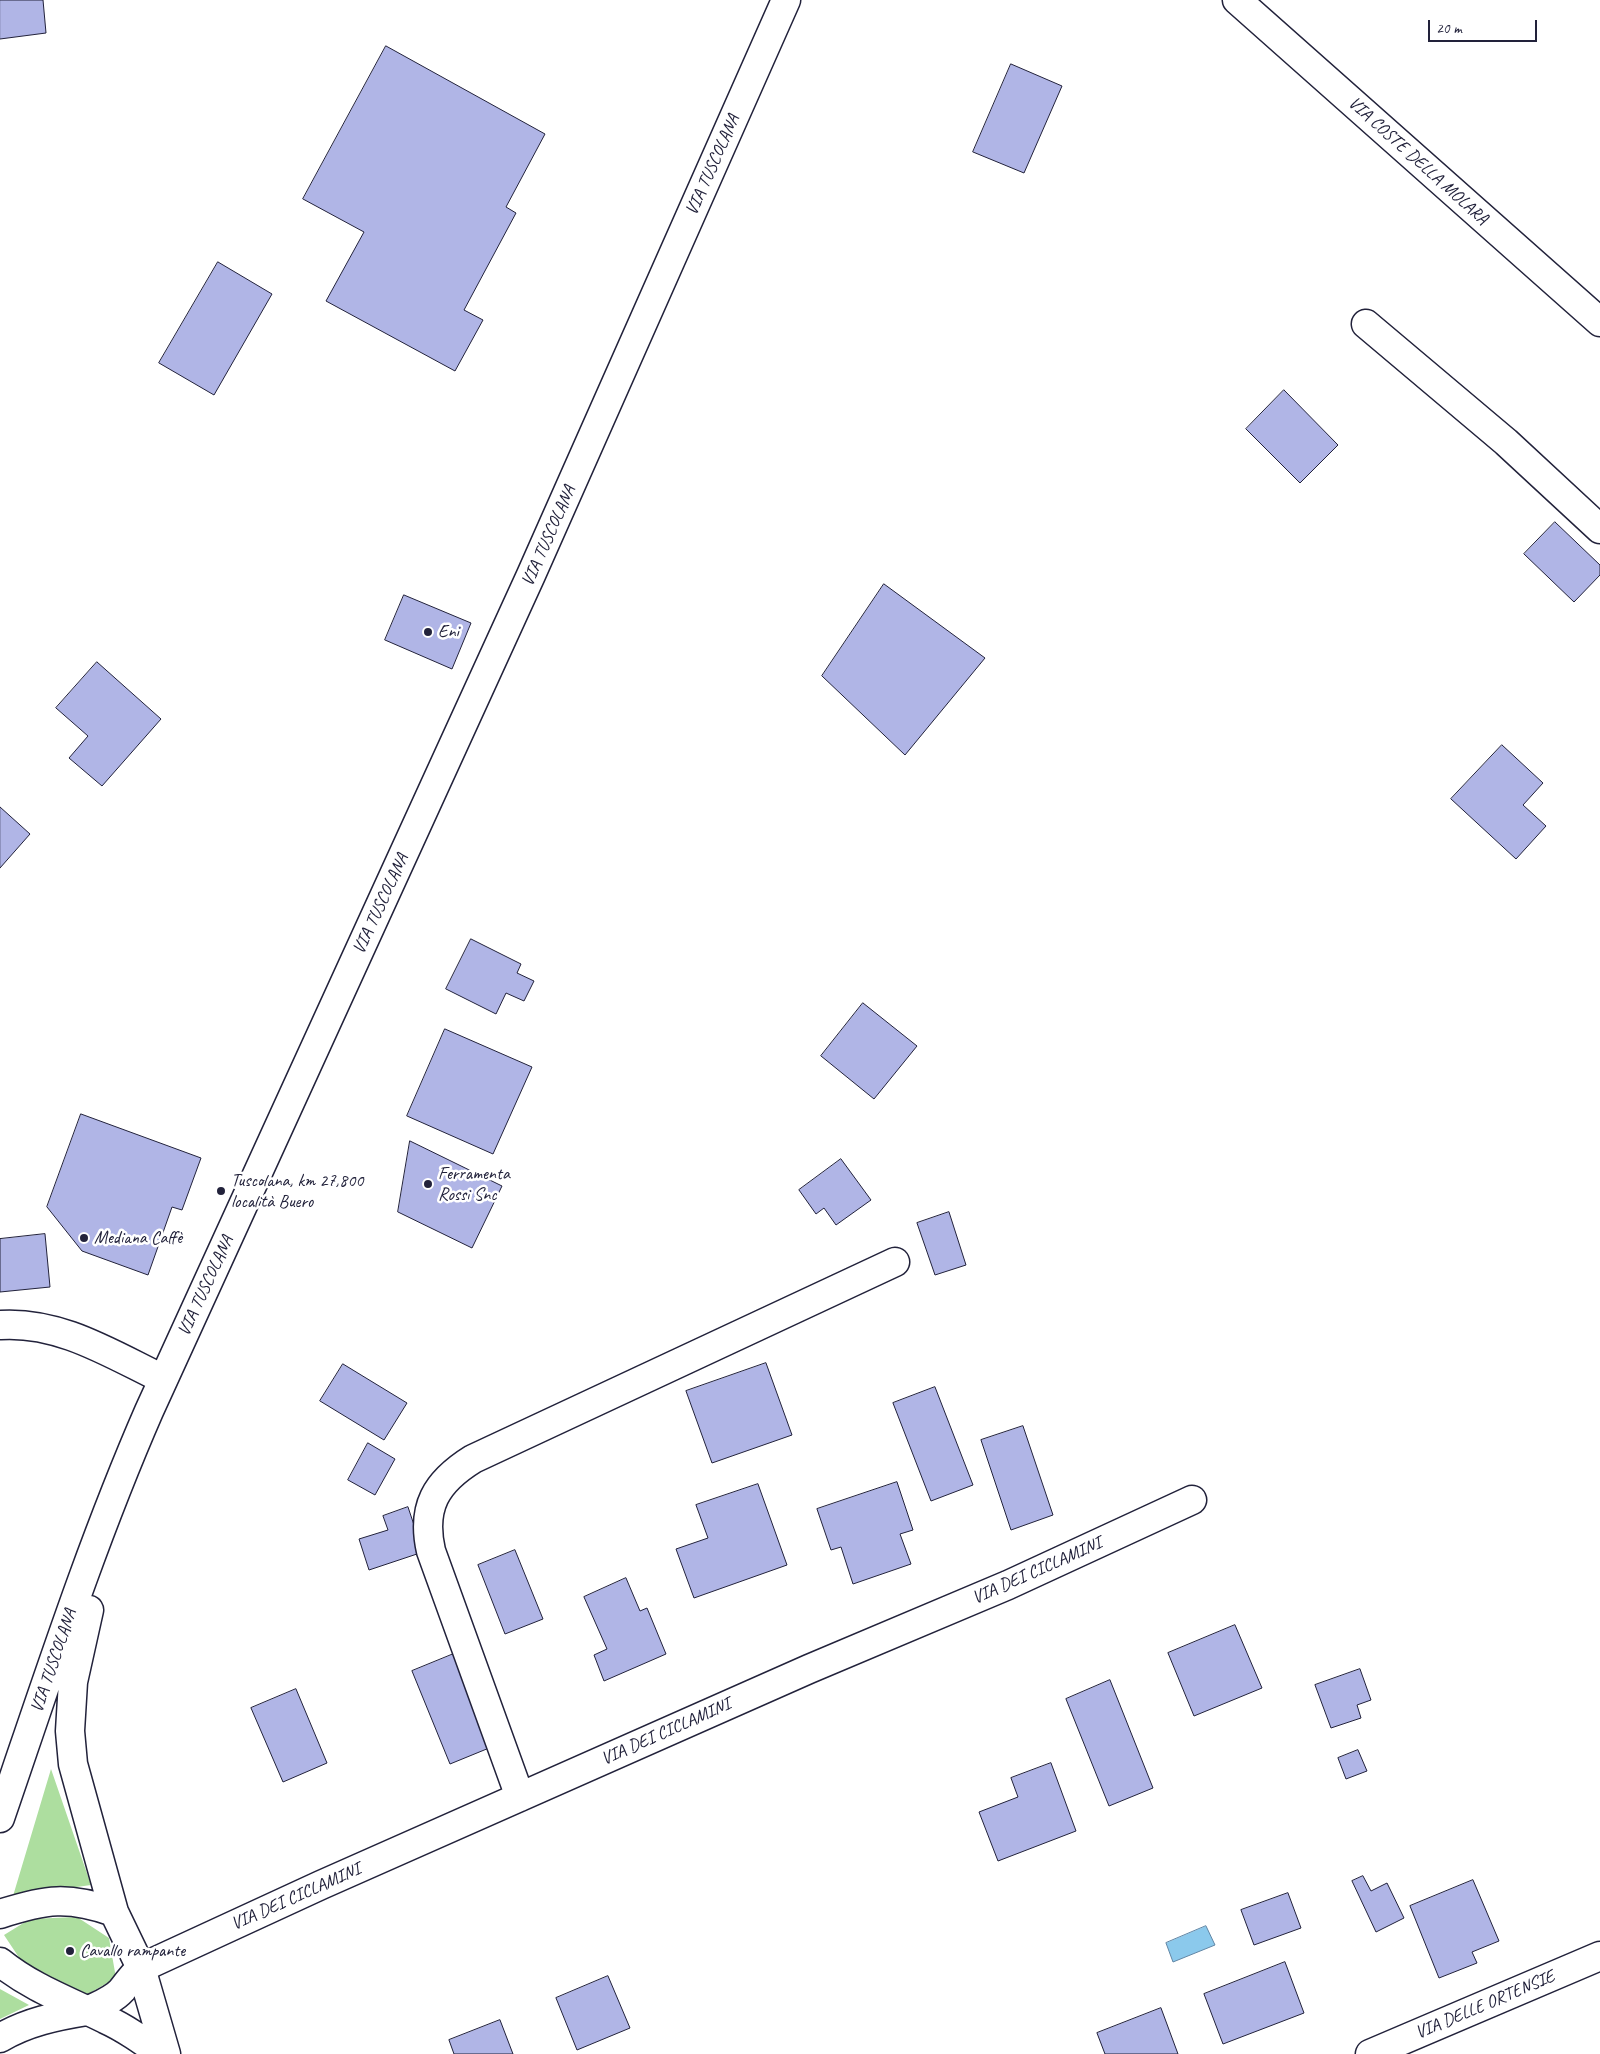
<!DOCTYPE html>
<html>
<head>
<meta charset="utf-8">
<style>
	body { margin:0 }
	#map { position:relative; width:1600px; height:2054px; overflow:hidden; background:#fff; font-family:Caveat,sans-serif }
	canvas { display:block }
	.scale { position:absolute; left:1428px; top:20px; width:109px; height:22px; box-sizing:border-box; border:2px solid #22223b; border-top:0; padding-left:6px; font-size:15px; line-height:18px; white-space:nowrap; color:#22223b; -webkit-text-stroke:4px #fff; paint-order:stroke }
</style>
</head>
<body>
<div id="map">
<canvas width="1600" height="2054"></canvas>
<div class="scale">20 m</div>
</div>
<script>
const g = document.querySelector('canvas').getContext('2d');
g.lineJoin = 'round';
function fill(path, color) { g.fillStyle = color; g.fill(path, 'evenodd'); }
function stroke(path, color, width, dash) { g.strokeStyle = color; g.lineWidth = width; g.lineCap = dash ? 'butt' : 'round'; g.setLineDash(dash || []); g.stroke(path); }
function drawText(font, color, halo, rows, align = 'center') {
  g.font = font + ' Caveat,sans-serif'; g.lineWidth = 5; g.setLineDash([]); g.textBaseline = 'middle'; g.strokeStyle = halo; g.fillStyle = color; for (const [text, x, y, turn = 0] of rows) {
    g.save(); g.translate(x, y); g.rotate((+turn || 0) * Math.PI / 180); g.textAlign = isNaN(turn) ? turn : align; if (halo) g.strokeText(text, 0, 0); g.fillText(text, 0, 0); g.restore();
  }
}
const green = new Path2D(`
	M51,1769L91,1885L13,1896Z
	M77,1917L109,1938L116,1978L88,1994L32,1977L4,1935L30,1919Z
	M0,1989L29,2005L0,2019Z`);
const water = new Path2D(`
	M1206,1926L1215,1945L1173,1962L1166,1943Z`);
const building = new Path2D(`
	M0,0H43L46,33L0,39Z
	M386,46L545,134L506,207L516,213L464,310L483,320L455,371L326,301L364,232L303,199Z
	M1011,64L1062,86L1024,173L973,152Z
	M218,262L272,294L214,395L159,363Z
	M1284,390L1338,445L1300,483L1246,429Z
	M1555,522L1600,565V575L1574,602L1524,554Z
	M884,584L985,658L905,755L822,676Z
	M404,595L471,623L452,669L385,640Z
	M97,662L161,719L102,786L69,758L88,736L56,708Z
	M1502,745L1543,783L1523,805L1546,826L1516,859L1451,799Z
	M0,807L30,834L0,868Z
	M471,939L521,964L517,973L534,981L524,1001L506,993L496,1014L446,989Z
	M863,1003L917,1046L874,1099L821,1056Z
	M445,1029L532,1067L493,1154L407,1116Z
	M81,1114L201,1158L182,1210L172,1207L148,1275L82,1251L47,1207Z
	M410,1141L502,1186L472,1248L398,1212Z
	M841,1159L871,1200L836,1225L824,1208L816,1214L799,1190Z
	M949,1212L966,1265L935,1275L917,1223Z
	M45,1234L50,1287L0,1292V1239Z
	M766,1363L792,1435L712,1463L686,1391Z
	M343,1364L407,1403L384,1440L320,1401Z
	M935,1387L973,1485L931,1501L893,1403Z
	M1023,1426L1053,1515L1011,1530L981,1440Z
	M368,1443L395,1459L375,1495L348,1480Z
	M897,1482L913,1530L900,1534L911,1564L853,1584L841,1547L831,1550L817,1509Z
	M758,1484L787,1565L694,1598L676,1549L708,1538L696,1505Z
	M408,1507L423,1552L369,1570L359,1539L388,1530L383,1516Z
	M515,1550L543,1619L505,1634L478,1565Z
	M626,1578L640,1611L647,1608L666,1654L604,1681L594,1655L607,1649L584,1597Z
	M1235,1625L1262,1688L1194,1716L1168,1653Z
	M456,1653L494,1746L450,1764L412,1671Z
	M1360,1669L1371,1700L1357,1705L1361,1718L1331,1728L1315,1685Z
	M1110,1680L1153,1788L1109,1806L1066,1699Z
	M296,1689L327,1763L283,1782L251,1708Z
	M1358,1750L1367,1771L1346,1779L1338,1758Z
	M1051,1763L1076,1831L998,1861L979,1812L1018,1797L1011,1778Z
	M1363,1876L1371,1891L1387,1883L1404,1918L1376,1932L1352,1881Z
	M1473,1880L1499,1941L1472,1952L1477,1963L1439,1978L1410,1906Z
	M1288,1893L1301,1928L1254,1945L1241,1910Z
	M1285,1962L1304,2013L1223,2044L1204,1994Z
	M608,1976L630,2028L577,2050L556,1998Z
	M1161,2008L1178,2054H1105L1097,2033Z
	M500,2020L513,2054H454L449,2040Z`);
const minor = new Path2D(`
	M1237,0L1600,322
	M1366,324L1506,442L1600,529
	M0,1325C60,1321 111,1354 163,1379
	M520,1797L431,1551C421,1507 436,1482 473,1459L895,1262
	M87,2011C99,2005 113,2000 122,1990C128,1982 133,1975 141,1968L321,1885L809,1669L1008,1585L1192,1500
	M1370,2054L1600,1956`);
const secondary = new Path2D(`
	M89,1610L73,1682L70,1731L73,1764L114,1912L141,1968L166,2054
	M0,1818C47,1681 91,1544 149,1411L531,575L786,0
	M0,1914C46,1899 68,1896 114,1912
	M0,1962C32,1988 69,2001 105,2019C125,2028 143,2041 161,2054
	M0,2038C27,2022 56,2016 87,2011`);
const markers = [
	[428,632,5,"#22223b"],
	[428,1184,5,"#22223b"],
	[221,1191,5,"#22223b"],
	[84,1238,5,"#22223b"],
	[70,1951,5,"#22223b"]
];
const streetNames = [
	["VIA COSTE DELLA MOLARA",1418,161,42],
	["VIA TUSCOLANA",713,165,-66],
	["VIA TUSCOLANA",549,536,-66],
	["VIA TUSCOLANA",381,904,-65],
	["VIA TUSCOLANA",206,1286,-65],
	["VIA DEI CICLAMINI",1037,1571,-24],
	["VIA TUSCOLANA",54,1661,-71],
	["VIA DEI CICLAMINI",666,1732,-24],
	["VIA DEI CICLAMINI",296,1897,-24],
	["VIA DELLE ORTENSIE",1485,2005,-23]
];
const poiNames = [
	["Eni",438,632],
	["Ferramenta",438,1174],
	["Rossi Snc",438,1195],
	["Tuscolana, km 27,800",231,1181],
	["località Buero",231,1202],
	["Mediana Caffè",94,1238],
	["Cavallo rampante",80,1951]
];
fill(green, '#adde9f');
fill(water, '#8bc9ec');
stroke(water, '#6186a5', 1);
fill(building, '#b0b5e6');
stroke(building, '#22223b', 1);
stroke(minor, '#22223b', 31);
stroke(secondary, '#22223b', 31);
stroke(minor, '#fff', 28);
stroke(secondary, '#fff', 28);
for (const [x, y, r, color] of markers) { const dot = new Path2D(); dot.arc(x, y, r, 0, 2 * Math.PI); g.fillStyle = color; g.fill(dot); stroke(dot, '#fff', 2); }
drawText('18px', '#22223b', '#fff', streetNames);
drawText('18px', '#22223b', '#fff', poiNames, 'left');
</script>
</body>
</html>
